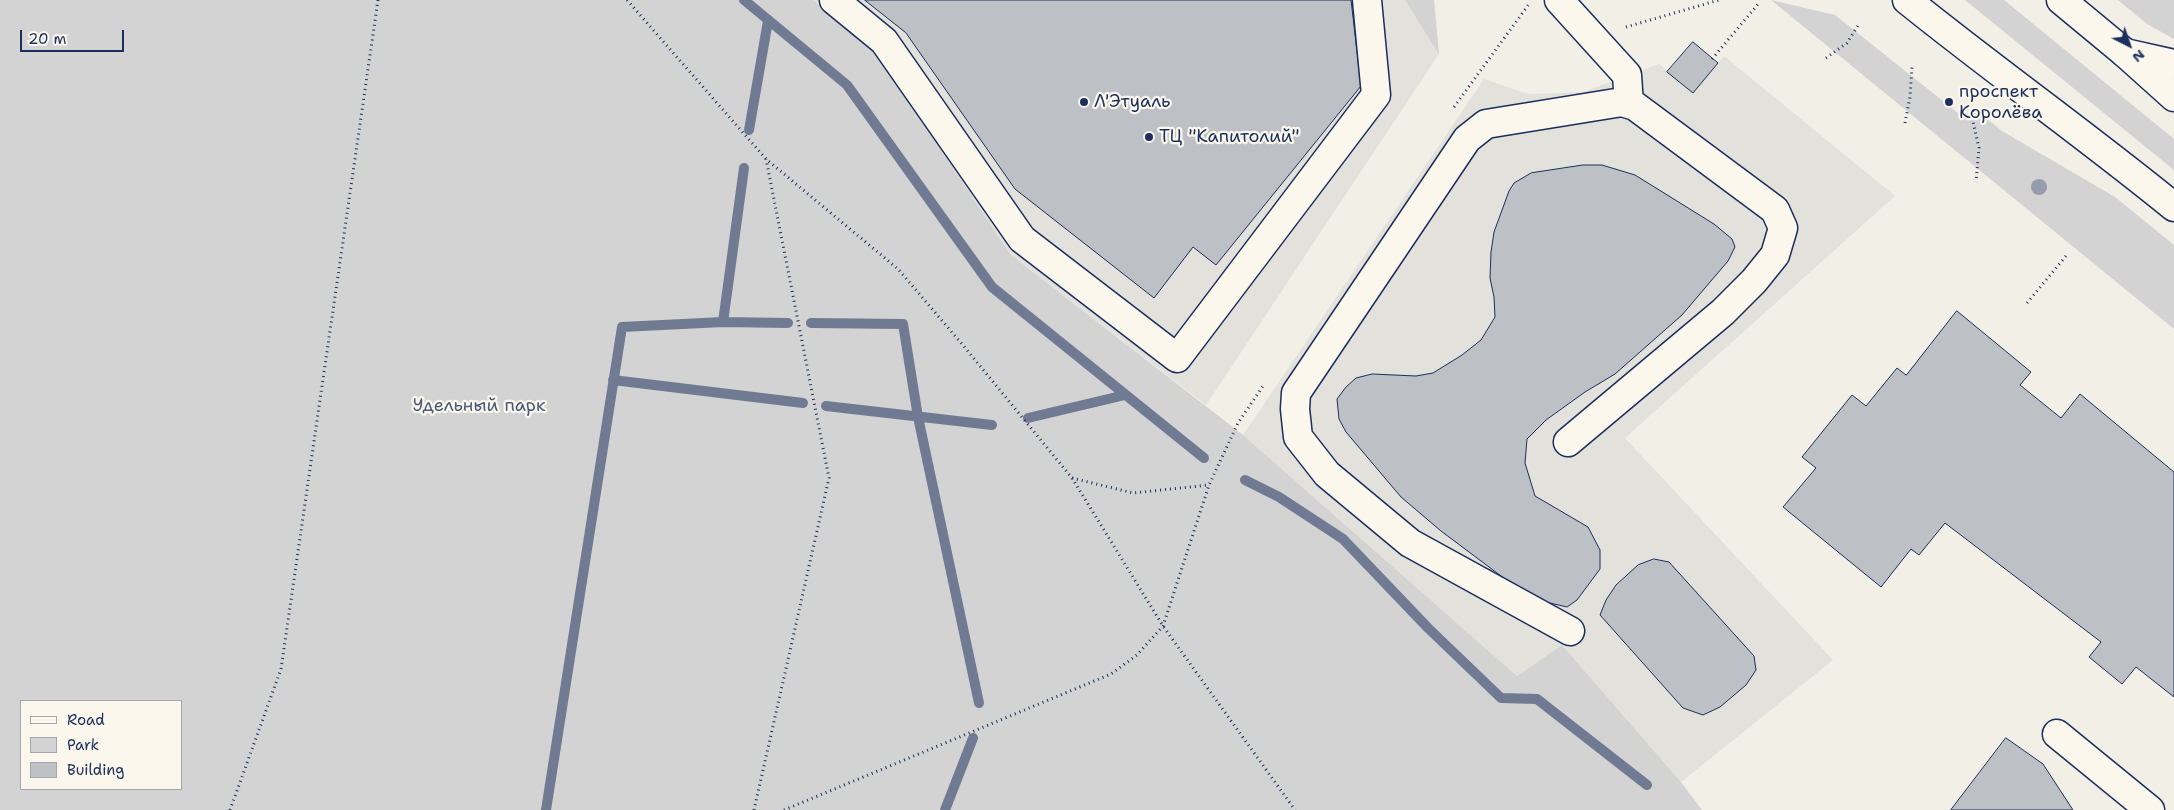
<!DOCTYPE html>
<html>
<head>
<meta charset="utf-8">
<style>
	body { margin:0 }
	#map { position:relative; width:2174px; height:810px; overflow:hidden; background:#f2efe6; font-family:"Shantell Sans",sans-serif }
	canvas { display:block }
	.legend { position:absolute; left:20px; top:700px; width:162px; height:90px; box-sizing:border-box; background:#fbf7ec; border:1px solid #a1a7b3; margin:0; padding:6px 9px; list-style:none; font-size:15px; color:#1b2f5e }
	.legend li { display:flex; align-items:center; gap:10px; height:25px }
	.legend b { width:25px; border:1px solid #a1a7b3 }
	.north { position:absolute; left:2104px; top:20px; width:50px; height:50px; -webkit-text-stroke:4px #fbf7ec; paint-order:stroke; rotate:139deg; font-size:14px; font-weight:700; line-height:20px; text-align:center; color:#1b2f5e }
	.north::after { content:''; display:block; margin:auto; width:18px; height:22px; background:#1b2f5e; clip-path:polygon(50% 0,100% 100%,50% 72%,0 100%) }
	.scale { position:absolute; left:20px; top:30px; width:104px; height:22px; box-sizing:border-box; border:2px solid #1b2f5e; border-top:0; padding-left:6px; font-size:15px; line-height:18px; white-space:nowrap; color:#1b2f5e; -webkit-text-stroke:4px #fbf7ec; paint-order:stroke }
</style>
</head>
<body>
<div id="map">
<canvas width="2174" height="810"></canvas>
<ul class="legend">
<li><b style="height:6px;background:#fbf7ec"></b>Road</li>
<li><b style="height:14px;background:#d2d3d2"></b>Park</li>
<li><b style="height:14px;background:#bdc0c4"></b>Building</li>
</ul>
<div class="north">N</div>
<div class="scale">20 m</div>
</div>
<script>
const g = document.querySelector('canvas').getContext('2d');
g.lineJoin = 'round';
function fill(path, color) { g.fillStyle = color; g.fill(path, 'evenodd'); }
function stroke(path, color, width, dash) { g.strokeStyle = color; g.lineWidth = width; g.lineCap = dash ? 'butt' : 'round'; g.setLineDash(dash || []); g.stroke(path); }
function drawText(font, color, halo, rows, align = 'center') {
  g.font = font + ' "Shantell Sans",sans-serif'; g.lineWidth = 4.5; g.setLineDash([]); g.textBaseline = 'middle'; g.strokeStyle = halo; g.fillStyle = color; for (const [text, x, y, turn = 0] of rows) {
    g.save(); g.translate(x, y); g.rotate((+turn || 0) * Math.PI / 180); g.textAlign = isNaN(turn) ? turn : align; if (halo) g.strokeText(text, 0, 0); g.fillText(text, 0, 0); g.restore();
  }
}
const built = new Path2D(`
	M813,0H1433L1439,54L1206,405L1011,255L876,52Z
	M1693,42L1718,63L1724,56L1895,196L1625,438L1833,660L1681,782L1562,645L1517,676L1243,435L1484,79L1528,94L1583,92L1659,64L1668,71Z`);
const green = new Path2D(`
	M0,0H813L876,52L1011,255L1243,435L1517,676L1562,645L1681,782L1702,810H0ZM21,701H181V789H21Z
	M1405,0H1434L1439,54Z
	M1771,0L1835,15L1968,121L1976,110L2002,131L2115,197L2174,245V329Z
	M1965,0H2004L2174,139V170Z
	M2118,0H2174V39L2147,24Z`);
const stream = new Path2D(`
	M744,0L847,85L992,287L1204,458
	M749,130L768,21
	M723,322L788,323
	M811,323L903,324L918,417L979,703
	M613,380L803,403
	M826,406L992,425
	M1028,418L1125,395
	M1245,480L1279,497L1343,539L1428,628L1501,698L1537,699L1647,785
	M546,810L622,327L723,322L744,168
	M945,810L973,738`);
const building = new Path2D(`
	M865,0H1351L1361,86L1216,265L1193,247L1154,298L1015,189L906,33Z
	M1693,42L1718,63L1693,93L1667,72Z
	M1583,165H1602L1635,175L1714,224L1732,239L1735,247L1728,261L1682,315L1615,374L1585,392L1546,420L1527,439L1525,463L1535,496L1588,527L1600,550V569L1577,600L1567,607L1550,603H1537L1441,531L1401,497L1346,432L1339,419L1337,399L1346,387L1356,378L1372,374L1416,376L1433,373L1462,355L1481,340L1495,317L1494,297L1490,278L1491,252L1494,232L1509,191L1514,183L1531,173Z
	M1957,311L2031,372L2020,385L2061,418L2080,394L2174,472V697L2136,667L2122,684L2089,657L2101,642L1945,523L1919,555L1911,549L1881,587L1783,507L1816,468L1802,457L1852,395L1866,406L1897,368L1906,375Z
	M1654,559L1669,562L1754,656L1756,670L1746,685L1720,707L1703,715L1683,708L1600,615L1606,600L1616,585L1638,565Z
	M2006,738L2043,764L2073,810H1951Z`);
const path = new Path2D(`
	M627,0L766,159L898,269L962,344L1072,478L1163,626L1295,810
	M1626,27L1719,0
	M1826,58L1847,43L1859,24
	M1712,59L1759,3
	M1454,107L1529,4
	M1971,113L1979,148L1976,182
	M1905,123L1910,97L1912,66
	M2027,303L2066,256
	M1072,478L1133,493L1209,485
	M230,810L281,669L378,0
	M754,810L829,478L766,159
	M784,810L1111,674L1137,655L1163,626L1209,485L1238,423L1263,386`);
const minor = new Path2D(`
	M834,0L884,41L1022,239L1177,358L1376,95L1367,0
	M1559,0L1627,75L1629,104
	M2125,53L2174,64
	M1568,442L1723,312L1754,281L1775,255L1783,228L1775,210L1635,106L1622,102L1486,124L1467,139L1296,393L1295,409L1298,437L1327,474L1410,543L1570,631
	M2057,734L2150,810`);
const major = new Path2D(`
	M1907,0C1995,71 2087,136 2174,207
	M2061,0L2125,53L2174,97`);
const trees = [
	[2039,187]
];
const markers = [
	[1084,102,5,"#1b2f5e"],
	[1949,102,5,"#1b2f5e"],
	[1149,137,5,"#1b2f5e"]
];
const poiNames = [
	["проспект",1959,92],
	["Королёва",1959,113],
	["Л'Этуаль",1094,102],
	["ТЦ \"Капитолий\"",1159,137]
];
const parkNames = [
	["Удельный парк",479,406]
];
fill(built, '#e2e1dc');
fill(green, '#d2d3d2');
stroke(stream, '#707b93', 10);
fill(building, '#bdc0c4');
stroke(building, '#1b2f5e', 1);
stroke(minor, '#1b2f5e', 31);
stroke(major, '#1b2f5e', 31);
stroke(path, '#1b2f5e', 3, [1, 4]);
stroke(minor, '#fbf7ec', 28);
stroke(major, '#fbf7ec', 28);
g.fillStyle = '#959cab';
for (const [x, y] of trees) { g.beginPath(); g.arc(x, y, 8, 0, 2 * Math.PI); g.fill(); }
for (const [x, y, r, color] of markers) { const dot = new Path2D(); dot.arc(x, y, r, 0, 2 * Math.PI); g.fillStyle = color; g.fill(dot); stroke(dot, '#fbf7ec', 2); }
drawText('18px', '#1b2f5e', '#fbf7ec', poiNames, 'left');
drawText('18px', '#49587b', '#fbf7ec', parkNames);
</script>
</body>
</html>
